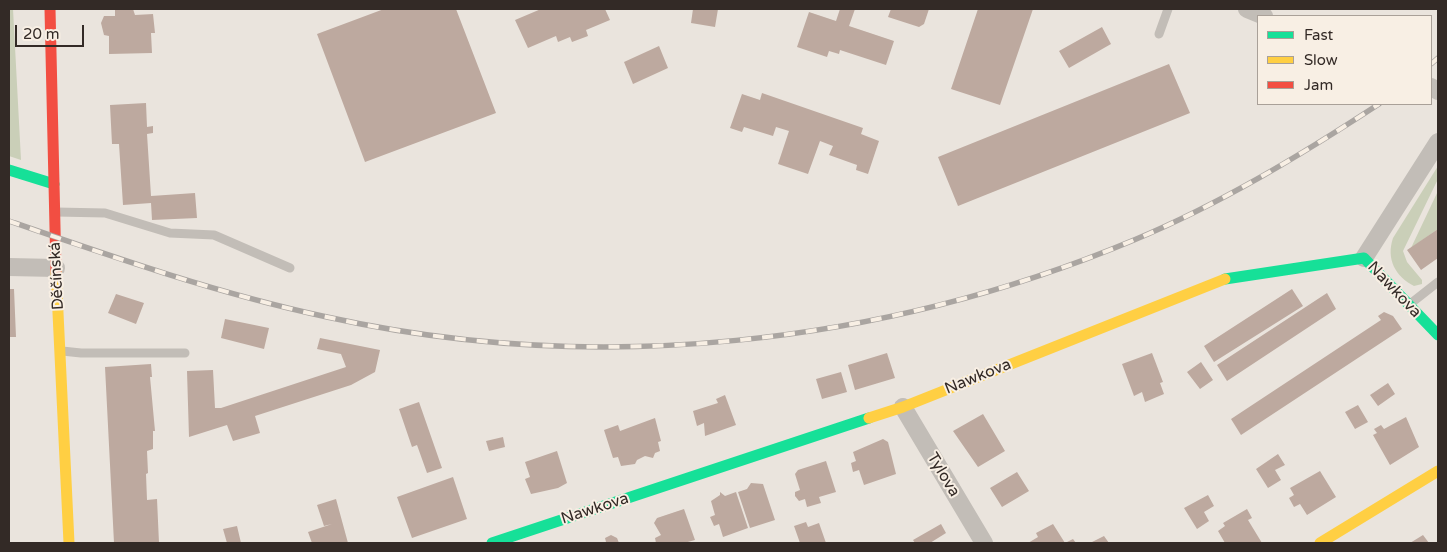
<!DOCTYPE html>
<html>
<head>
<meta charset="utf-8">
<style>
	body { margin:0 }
	#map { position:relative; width:1447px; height:552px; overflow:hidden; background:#eae4dd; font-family:"Varela Round",sans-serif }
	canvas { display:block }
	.frame { position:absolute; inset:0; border:10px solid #332a26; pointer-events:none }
	.legend { position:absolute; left:1257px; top:15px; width:175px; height:90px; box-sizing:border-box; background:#f8efe4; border:1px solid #a9a098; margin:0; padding:6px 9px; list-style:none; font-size:15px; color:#332a26 }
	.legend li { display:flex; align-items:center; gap:10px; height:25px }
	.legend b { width:25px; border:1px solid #a9a098 }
	.scale { position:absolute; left:15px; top:25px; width:69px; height:22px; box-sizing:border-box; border:2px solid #332a26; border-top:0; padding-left:6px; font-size:15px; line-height:18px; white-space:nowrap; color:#332a26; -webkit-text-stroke:4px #f8efe4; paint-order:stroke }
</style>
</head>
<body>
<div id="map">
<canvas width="1447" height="552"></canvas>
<div class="frame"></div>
<ul class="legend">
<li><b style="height:6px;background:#16e098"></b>Fast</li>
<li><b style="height:6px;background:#ffcf43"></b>Slow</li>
<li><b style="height:6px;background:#f24e42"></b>Jam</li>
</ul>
<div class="scale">20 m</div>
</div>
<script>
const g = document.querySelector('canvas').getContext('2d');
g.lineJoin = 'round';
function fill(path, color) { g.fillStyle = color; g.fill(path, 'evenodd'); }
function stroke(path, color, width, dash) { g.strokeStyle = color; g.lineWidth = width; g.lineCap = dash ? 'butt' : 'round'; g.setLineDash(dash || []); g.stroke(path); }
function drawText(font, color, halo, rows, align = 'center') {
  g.font = font + ' "Varela Round",sans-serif'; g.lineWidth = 4; g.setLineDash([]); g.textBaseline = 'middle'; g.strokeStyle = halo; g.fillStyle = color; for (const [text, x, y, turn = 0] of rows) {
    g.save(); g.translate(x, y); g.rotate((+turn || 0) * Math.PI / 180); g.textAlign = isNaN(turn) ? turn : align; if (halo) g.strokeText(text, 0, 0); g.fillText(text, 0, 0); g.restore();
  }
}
const green = new Path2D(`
	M9,9H13L21,160L9,156Z
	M1438,166V179L1403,251L1407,262L1422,280V284L1414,286C1395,276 1386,259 1393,238Z
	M1438,191V229L1411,248Z`);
const building = new Path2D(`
	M115,9H133L135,15L153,14L155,33H151L152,53L109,54V36L104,35L101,23L104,16H115Z
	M384,9H456L496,113L365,162L317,34Z
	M541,9H605L610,20L586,30L588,36L572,42L570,37L558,42L556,36L528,48L515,20Z
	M693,9H718L715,27L691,23Z
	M840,9H855L849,26L894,41L886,65L840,50L839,54L829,51L827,57L797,47L809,12L836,21Z
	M891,9H929L924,24L919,27L888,17Z
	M978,9H1033L1000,105L951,89Z
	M1102,27L1111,44L1069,68L1059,51Z
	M659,46L668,68L633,84L624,62Z
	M1169,64L1190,113L958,206L938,157Z
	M762,93L863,128L861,134L879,141L868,174L856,170L857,165L829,155L833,146L820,141L808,174L778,164L789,131L776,127L773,136L744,127L742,132L730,128L742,94L760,100Z
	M146,103L147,127L153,126V133L147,134L151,196L195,193L197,218L152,220L151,203L123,205L119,144H112L110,105Z
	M1438,229V258L1421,270L1407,250Z
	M9,289H14L16,337H9Z
	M1292,289L1303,306L1214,362L1204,346Z
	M1327,293L1336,309L1227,381L1217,365Z
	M116,294L144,303L136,324L108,313Z
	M1384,312L1393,316L1402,329L1241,435L1231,419L1381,320L1378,316Z
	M225,319L269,328L264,349L221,338Z
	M320,338L380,350L375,372L351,385L255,416L260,433L233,441L227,425L189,437L187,371L213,370L215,408H221L346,367L341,354L317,349Z
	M887,353L895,378L855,390L848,365Z
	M1152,353L1163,382L1160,383L1164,394L1145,402L1142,392L1134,396L1122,364Z
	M1201,362L1213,380L1200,389L1187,372Z
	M151,364L152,377H150L155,431H153V449L147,451L148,473L146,474L147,500L157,499L159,543H114L105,367Z
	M841,372L847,392L822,399L816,379Z
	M1388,383L1395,394L1378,406L1370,395Z
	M725,395L736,425L705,436L704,423L697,426L693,411L718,403L716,399Z
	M419,402L442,468L427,473L417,445L412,447L399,409Z
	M1358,405L1368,422L1355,429L1345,412Z
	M983,414L1005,451L978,467L953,431Z
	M1406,417L1419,447L1390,465L1373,435L1377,433L1374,429L1381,425L1384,429Z
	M655,418L661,441L658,442L660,451L655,453L653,458L645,456L637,460L635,464L621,466L618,457L613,458L604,430L618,425L620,431Z
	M503,437L505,447L489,451L486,441Z
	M883,439L888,442L896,474L864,485L859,470L853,472L851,463L856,461L853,452Z
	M557,451L567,483L558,488L531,494L525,479L530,477L525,462Z
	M1278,454L1285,465L1275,470L1281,480L1268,488L1256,469Z
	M826,461L836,492L819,497L821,503L807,507L805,499L799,501L795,496V492L800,490L795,474L798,470Z
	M1320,471L1336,497L1307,515L1300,504L1294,507L1289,498L1294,495L1290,488Z
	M1017,472L1029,491L1002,507L990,488Z
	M453,477L467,519L412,538L397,497Z
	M751,483L763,484L775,520L750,528L738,492L747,489Z
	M720,492L725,496L736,492L748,528L723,537L719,524L714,526L710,517L715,515L711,501L720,495Z
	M1208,495L1214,506L1204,512L1209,521L1197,529L1184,508Z
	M336,499L348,543H312L308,532L332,524L324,526L317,505Z
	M684,509L695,540L684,543H656L655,538L661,535L654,523L657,518Z
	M1247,509L1252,518L1248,520L1262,543H1225L1218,531L1225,526L1223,523Z
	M806,522L808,527L819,523L826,543H800L794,526Z
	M941,524L946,533L930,543H915L913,540Z
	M1053,524L1065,543L1073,539L1076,543H1028L1038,537L1036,533Z
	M237,526L241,543H227L223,529Z
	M611,535L617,538L619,543H602L606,542L605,538Z
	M1423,535L1429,543H1410Z
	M1104,536L1109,543H1090Z`);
const lane = new Path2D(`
	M1159,34L1168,9
	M56,212L105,213L170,233L214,235L290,268
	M1410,304L1438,282
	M62,351L81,353H185`);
const street = new Path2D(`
	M1247,9L1264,16
	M1431,87L1438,91
	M1364,258L1438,142
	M9,267L56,268
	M903,407L984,543`);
const fast = new Path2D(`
	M9,170L54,184
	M1225,279L1364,258L1438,335
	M492,543L869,418`);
const slow = new Path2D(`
	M56,271L69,543
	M869,418L903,407L1225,279
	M1320,543L1438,471`);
const jam = new Path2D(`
	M50,9L56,271`);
const rail = new Path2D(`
	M1431,64L1438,58
	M9,221C113,257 219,294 327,317C595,376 881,346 1134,240C1220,204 1301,155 1379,104`);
const streetNames = [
	["Děčínská",57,276,-93],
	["Nawkova",1394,290,47],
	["Nawkova",978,377,-22],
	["Tylova",943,475,59],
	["Nawkova",595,509,-18]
];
fill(green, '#cacfb8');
fill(building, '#bda99f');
stroke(lane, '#c2bdb7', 9);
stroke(street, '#c2bdb7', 18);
stroke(fast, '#16e098', 11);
stroke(slow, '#ffcf43', 11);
stroke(jam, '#f24e42', 11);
stroke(rail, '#aaa5a1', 5.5);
stroke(rail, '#f8efe4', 4, [11]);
drawText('16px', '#332a26', '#f8efe4', streetNames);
</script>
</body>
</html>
